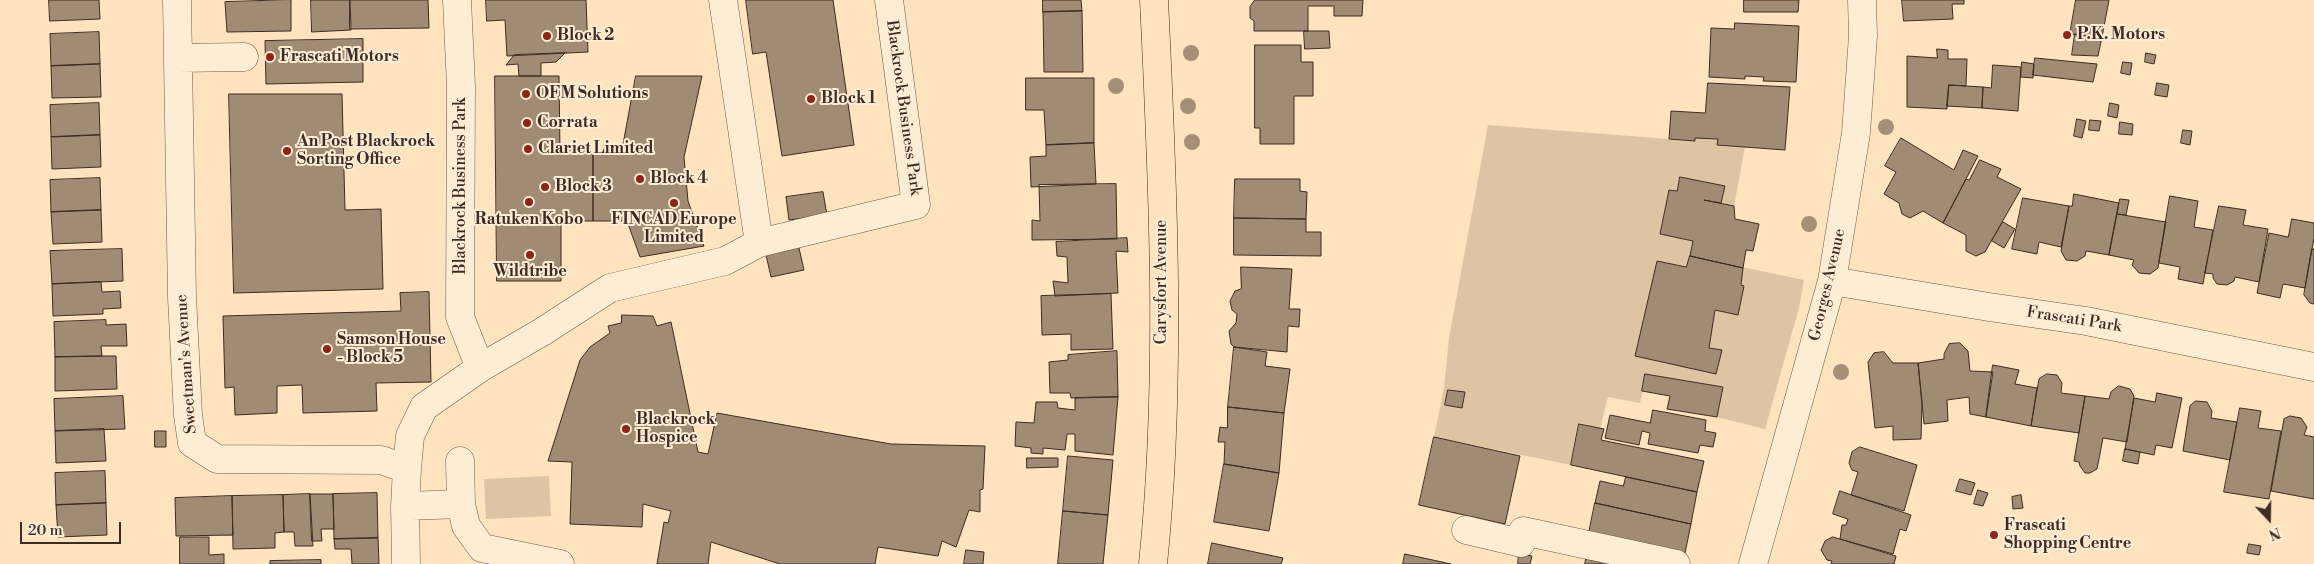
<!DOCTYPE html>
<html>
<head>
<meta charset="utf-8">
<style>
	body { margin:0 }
	#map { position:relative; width:2314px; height:564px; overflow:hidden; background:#fde4bf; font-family:"Libre Bodoni",serif }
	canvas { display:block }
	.north { position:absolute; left:2244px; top:494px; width:50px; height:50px; -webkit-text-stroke:4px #feedd5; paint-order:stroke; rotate:159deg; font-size:14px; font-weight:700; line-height:20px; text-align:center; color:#3e2b23 }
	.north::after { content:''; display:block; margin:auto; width:18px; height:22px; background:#3e2b23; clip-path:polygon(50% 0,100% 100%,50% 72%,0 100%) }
	.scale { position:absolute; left:20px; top:522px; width:101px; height:22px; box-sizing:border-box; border:2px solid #3e2b23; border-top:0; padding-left:6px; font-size:15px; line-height:18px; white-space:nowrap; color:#3e2b23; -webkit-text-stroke:4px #feedd5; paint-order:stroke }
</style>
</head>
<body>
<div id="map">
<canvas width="2314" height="564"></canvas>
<div class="north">N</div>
<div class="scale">20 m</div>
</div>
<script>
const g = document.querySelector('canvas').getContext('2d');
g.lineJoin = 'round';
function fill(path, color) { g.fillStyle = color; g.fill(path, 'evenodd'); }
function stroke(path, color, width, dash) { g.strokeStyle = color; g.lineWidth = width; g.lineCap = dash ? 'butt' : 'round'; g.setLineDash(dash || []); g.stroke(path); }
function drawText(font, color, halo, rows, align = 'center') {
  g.font = font + ' "Libre Bodoni",serif'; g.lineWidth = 4; g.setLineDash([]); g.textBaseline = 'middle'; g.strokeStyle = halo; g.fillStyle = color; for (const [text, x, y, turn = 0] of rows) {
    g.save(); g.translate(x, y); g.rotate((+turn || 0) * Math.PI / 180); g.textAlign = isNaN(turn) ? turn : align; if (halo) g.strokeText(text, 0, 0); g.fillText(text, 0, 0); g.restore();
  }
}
const green = new Path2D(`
	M1488,125L1669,139L1695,141V138L1718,139V145L1745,147L1734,206L1719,203H1721L1725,186L1680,177L1677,191L1669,190L1660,234L1693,241L1690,256L1804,280L1799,308L1765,429L1717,417L1723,387L1646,374L1640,403L1608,397L1600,429L1579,424L1571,465L1434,437L1444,388L1449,338Z
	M549,476L551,516L486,519L484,479Z`);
const building = new Path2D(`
	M49,0H99L100,19L50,21Z
	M291,0V31L227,32L225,2Z
	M311,0H350L351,30L312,32Z
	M350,0H428L429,28L350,29Z
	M486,0H586L588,52L507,56L505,20L487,21Z
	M746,0H833L854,145L782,156L766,52L753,54Z
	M1043,0H1081L1082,11L1043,12Z
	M1255,0H1363L1362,16H1334V6H1308V31H1254V21L1250,18V7Z
	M1744,0H1799L1798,12H1744Z
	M1902,0H1964V4H1952L1953,19L1904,21Z
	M2076,0H2109L2102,37L2070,34Z
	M1082,11L1083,72H1044L1043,12Z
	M1735,23L1799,26L1796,82L1763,81L1764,77L1745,76V79L1709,77L1711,28L1734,29Z
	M1304,31H1329L1330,48L1305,49Z
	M99,32L100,64L51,66L50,34Z
	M2075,34L2102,37L2098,56L2072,55Z
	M363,39V82L266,84L265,41Z
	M1255,45H1301V62H1313V96H1294V144H1260V128H1255Z
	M1937,49L1948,50V59H1967L1966,86L1949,85L1947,109L1907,107V56L1937,58Z
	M565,53L556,62L541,63V76H519L518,64L506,65L514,55Z
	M2146,53L2156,55L2154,64L2145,62Z
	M2035,58L2097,64L2093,82L2033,75Z
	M2022,62L2034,64L2033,78L2021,77Z
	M2123,62L2132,63L2130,75L2121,73Z
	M100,64L101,97L52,98L51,66Z
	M1993,65L2021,67L2018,111L1982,108L1983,87L1991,88Z
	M495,76H559L560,154H566V146H586V153L593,154V221H561V281H497Z
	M636,76H702L684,157L688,201L704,246L640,257L627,221H593V154L621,153Z
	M1026,78H1094V143L1046,145L1044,110H1026Z
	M1708,83L1790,87L1785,150L1717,145L1718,139L1695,138V141L1669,139L1671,111L1705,113Z
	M2157,83L2169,85L2167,97L2155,95Z
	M1949,85L1983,87L1982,108L1947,106Z
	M229,94H342L345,210L381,209L383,289L234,293Z
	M99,103L100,135L51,137L50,105Z
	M2110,103L2119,105L2117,118L2108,116Z
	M2077,119L2086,121L2082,138L2074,136Z
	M2090,120L2101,121L2099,131L2089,130Z
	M2120,122L2133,124L2132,135L2119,134Z
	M2183,130L2192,131L2190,145L2181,143Z
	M100,135L101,167L52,169L51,137Z
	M1901,138L1954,170L1963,150L1978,156L1943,223L1923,211L1910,218L1902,214L1899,203L1884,194L1896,172L1885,166Z
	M1094,143L1096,184L1031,187L1030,157L1046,156V145Z
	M1980,160L2001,169L1997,177L2021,189L1985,252L1976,256L1966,251V235L1943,223L1966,179L1969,180Z
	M1680,177L1725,186L1721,203L1704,200L1734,206L1735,219L1759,224L1753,251L1746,250L1743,268L1690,256L1693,241L1660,234L1669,190L1677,191Z
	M100,178L101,210L51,212L50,180Z
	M1235,179H1300V191L1307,192L1306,219L1234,218Z
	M1116,184L1117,239L1032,240V220L1040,221L1039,185Z
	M823,192L827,215L789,220L786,197Z
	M2074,194L2119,203L2109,255L2086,251L2085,256L2077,261L2066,260L2061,251L2069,206H2072Z
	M2170,196L2198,201L2194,227L2213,230L2203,284L2178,279L2180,267L2159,263Z
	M2023,198L2069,206L2061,247L2039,242L2037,254L2012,249Z
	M2120,199L2129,200L2126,215L2117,214Z
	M2219,206L2246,210L2243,225L2268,229L2259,282L2235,277L2234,281L2227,285L2217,284L2213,278V274L2205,273Z
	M101,210L102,242L53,244L51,212Z
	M2117,214L2166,222L2158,268L2150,274L2139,273L2132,265L2134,260L2109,255Z
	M1234,218L1306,219V232H1321V256L1234,255Z
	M2292,219L2314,223V238L2305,288L2283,284L2280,298L2257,293L2269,233L2288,237Z
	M2003,222L2015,229L2004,248L1992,241Z
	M1127,238L1128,252L1116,251L1118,293L1055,296L1053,281L1068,283L1067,257L1057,256L1056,242Z
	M799,248L804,270L771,277L766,255Z
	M122,249L123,281L52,284L50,251Z
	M2312,249H2314V304L2310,303L2304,295Z
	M1690,256L1743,268L1741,285L1744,286L1738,315L1715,310L1709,348L1722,350L1716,374L1635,356L1657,261L1686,267Z
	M1241,267L1292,269L1289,309H1300L1299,327L1288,326L1287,352L1234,347L1231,344L1229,331L1236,323L1237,314L1232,310L1230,301L1235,291L1241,289Z
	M101,282L102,292L120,291L121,308L103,309V314L53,316L52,284Z
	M429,292L431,382L376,383L377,411L303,413L302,385L277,386V413L235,415L234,387L225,388L223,316L401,311L400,293Z
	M1111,294L1113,349L1071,350V334L1042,335L1041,296Z
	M622,315L653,316L657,326L671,322L698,452L708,454L717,413L891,444L985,446L983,489L980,490V512L969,510L956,547L942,541L938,556L878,547L875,564H780L711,542L708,564H657L664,522L668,523L671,511L643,504L642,527L570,524L572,462L548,461L580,360L590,347L610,333L608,326L621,323Z
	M106,320V325L126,324L127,346H101L102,356L55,357L54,322Z
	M1960,343L1968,351L1970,371L1993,372L1986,417L1970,414L1969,397L1947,400L1948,421L1924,424L1918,363L1944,359V354L1949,344Z
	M1234,347L1267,352L1265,366L1290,369L1284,413L1228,407Z
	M1117,351L1118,397L1071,398L1070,393H1050L1049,362L1068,360V355Z
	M1884,352L1893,363H1918L1922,402L1921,439L1893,440V426L1875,428L1868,362L1874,353Z
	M102,356H116L117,389L55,391V357Z
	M1993,365L2019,370L2015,384L2037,388L2031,426L1986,417Z
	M1645,374L1723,387L1717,417L1667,409L1670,396L1642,391Z
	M2047,374L2057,375L2062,383L2061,393L2085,396L2079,433L2031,426L2039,379Z
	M2119,386L2130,389L2134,396L2127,442L2103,438L2097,469L2090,473H2085L2080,466L2079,462L2074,461L2085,396L2109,399L2111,392Z
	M1448,390L1465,392L1462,408L1445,405Z
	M2157,393L2182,398L2172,448L2156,445L2154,455L2125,449L2134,398L2155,402Z
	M123,396L125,429L55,431L54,399Z
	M1118,397L1113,455L1075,451V434H1067L1065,450L1043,448V454L1031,453V448L1015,446L1016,422L1034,423L1036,402H1057L1058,408L1075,410V398Z
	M2196,401L2207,402L2212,411L2211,418L2237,422L2230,460L2183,451L2190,406Z
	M1228,407L1284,413L1279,473L1224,464L1225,442H1218L1220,427L1227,428Z
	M2240,408L2261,411L2258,428L2281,431L2269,499L2224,492Z
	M1653,410L1706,420L1705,431L1716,433L1713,447L1700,445L1698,453L1648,444L1650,433L1642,431L1639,445L1605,438L1610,415L1650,423Z
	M2290,416L2301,418L2307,427L2304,435L2314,437V499L2271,491L2284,419Z
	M1579,424L1604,429L1601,440L1704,461L1697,492L1571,465Z
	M104,429L106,461L56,463L55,431Z
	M155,431H166V447H155Z
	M1434,437L1520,456L1505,524L1419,505Z
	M1860,447L1917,465L1904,511L1851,495L1858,472L1852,470L1849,463L1852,452Z
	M2125,449L2140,452L2138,464L2123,461Z
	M1068,456L1113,460L1108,515L1063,511Z
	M1027,458H1058V467L1027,468Z
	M1224,464L1279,473L1269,531L1214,522Z
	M105,471L106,503L56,505L55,473Z
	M1626,477L1697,492L1691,524L1595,503L1600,481L1623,486Z
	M1960,479L1975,483L1971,495L1956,491Z
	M1978,490L1988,493L1983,506L1974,504Z
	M1840,491L1911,515L1906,531L1900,529L1893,554L1840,539L1842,525H1846L1848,519L1833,514Z
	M377,493L378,538L334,539L333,494Z
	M310,494H333L334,529H321L322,541H312Z
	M310,494L313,546H295L294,532H284L283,495Z
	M283,495L284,532L275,533V548L233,549L232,496Z
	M2021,495L2023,508L2013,509L2012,497Z
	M232,496L233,535L176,536L175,498Z
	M106,503L107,535L58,537L56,505Z
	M1595,503L1691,524L1685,553L1589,533Z
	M1063,511L1108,515L1103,564H1058Z
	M180,537H209V555L224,554V564H180Z
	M1833,537L1896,556L1894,564H1831L1832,561L1827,560L1821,550L1825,541Z
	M378,538L379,564H352L351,549H335L334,539Z
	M1212,543L1283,558L1281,564H1208Z
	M2249,544L2261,546L2259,555L2247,553Z
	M966,550L984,552L983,564H964Z
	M1405,554L1451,564H1403Z
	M1519,554L1532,556L1530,564H1518Z
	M1586,559L1605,563L1607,559L1632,564H1585Z
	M321,560V564H270V561Z`);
const minor = new Path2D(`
	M177,0L182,297L188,415L192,443L217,459L381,460L407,469L405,506L406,564
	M178,58L244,57
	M759,243L916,205L889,0
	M1832,281L1989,307L2086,321L2314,367
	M480,368L542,332L610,288L725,261L759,243L723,0
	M407,469L410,436L424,407L480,368L460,317L461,86L457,0
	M461,504L466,526L482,548L560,564
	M405,506L461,504L460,461
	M1466,530L1521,543L1523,531L1676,564
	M1753,564L1832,281L1856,133L1863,36L1862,0`);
const major = new Path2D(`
	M1153,564C1172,380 1163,185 1154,0`);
const trees = [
	[1191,53],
	[1116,86],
	[1188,106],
	[1886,127],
	[1192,142],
	[1809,224],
	[1841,372]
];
const markers = [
	[2067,35,5,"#8f2418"],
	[547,36,5,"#8f2418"],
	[270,57,5,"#8f2418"],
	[526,94,5,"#8f2418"],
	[811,99,5,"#8f2418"],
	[527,123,5,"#8f2418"],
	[528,149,5,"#8f2418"],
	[287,151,5,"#8f2418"],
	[640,179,5,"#8f2418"],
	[545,187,5,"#8f2418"],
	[529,202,5,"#8f2418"],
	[674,203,5,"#8f2418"],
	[530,255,5,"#8f2418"],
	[327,349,5,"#8f2418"],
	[626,429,5,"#8f2418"],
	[1994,535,5,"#8f2418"]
];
const poiNames = [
	["P.K. Motors",2077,35],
	["Block 2",557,36],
	["Frascati Motors",280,57],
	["OFM Solutions",536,94],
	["Block 1",821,99],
	["Corrata",537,123],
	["An Post Blackrock",297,142],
	["Sorting Office",297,160],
	["Clariet Limited",538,149],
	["Block 4",650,179],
	["Block 3",555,187],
	["Ratuken Kobo",529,220,"center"],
	["FINCAD Europe",674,220,"center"],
	["Limited",674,238,"center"],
	["Wildtribe",530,272,"center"],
	["Samson House",337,340],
	["- Block 5",337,358],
	["Blackrock",636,420],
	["Hospice",636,438],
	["Frascati",2004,526],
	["Shopping Centre",2004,544]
];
const streetNames = [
	["Blackrock Business Park",903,108,82],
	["Blackrock Business Park",461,186,-90],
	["Carysfort Avenue",1162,282,-90],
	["Georges Avenue",1828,285,-77],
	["Frascati Park",2074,320,9],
	["Sweetman's Avenue",187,364,-94]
];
fill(green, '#ddc5a4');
fill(building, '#a18b74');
stroke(building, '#3e2b23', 1);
stroke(minor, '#6e594a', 29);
stroke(major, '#3e2b23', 29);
stroke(minor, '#feedd5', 28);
stroke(major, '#fde4bf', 28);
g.fillStyle = '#a68f78';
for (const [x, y] of trees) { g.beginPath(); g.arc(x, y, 8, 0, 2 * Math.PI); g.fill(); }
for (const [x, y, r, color] of markers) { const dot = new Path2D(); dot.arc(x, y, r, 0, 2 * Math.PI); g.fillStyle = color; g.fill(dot); stroke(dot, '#feedd5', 2); }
drawText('bold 16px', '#3e2b23', '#feedd5', poiNames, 'left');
drawText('16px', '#3e2b23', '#feedd5', streetNames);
</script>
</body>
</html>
